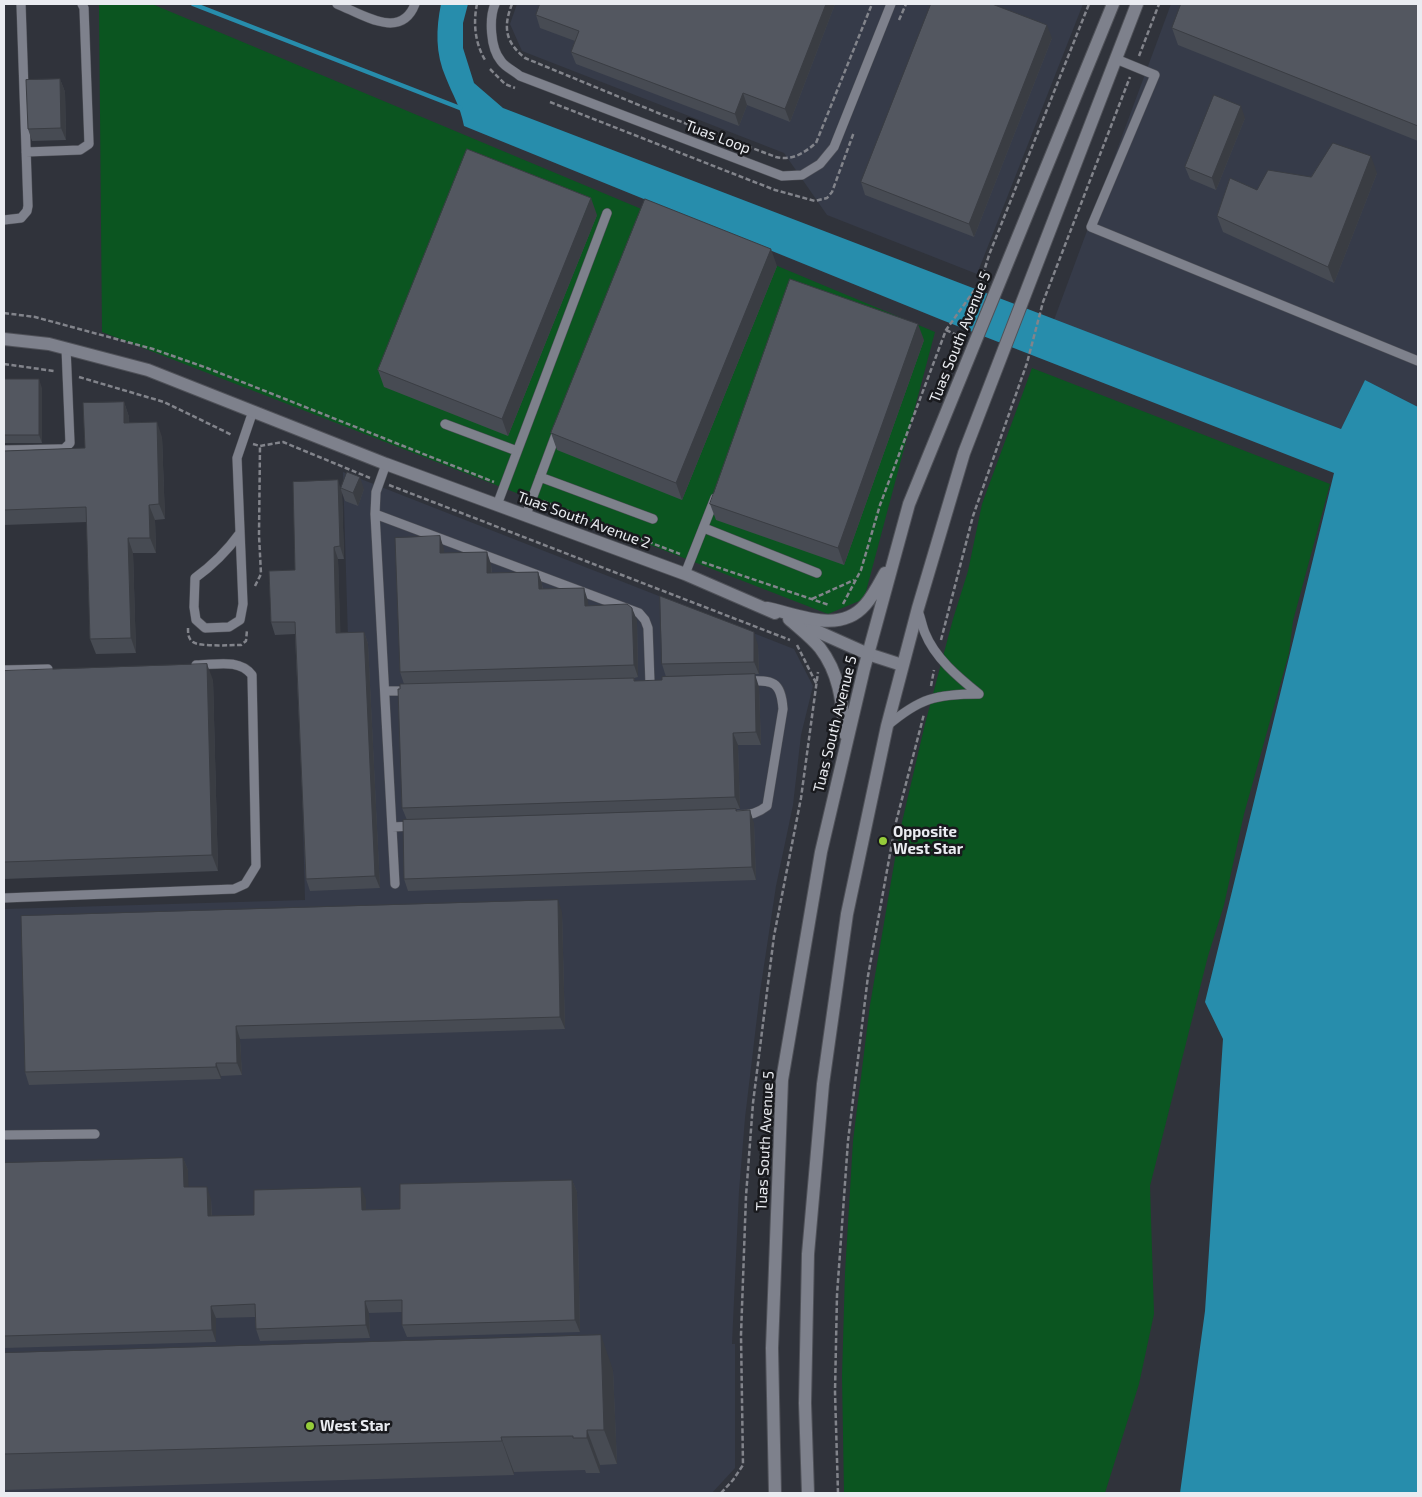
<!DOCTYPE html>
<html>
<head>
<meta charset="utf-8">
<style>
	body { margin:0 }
	#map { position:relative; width:1422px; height:1497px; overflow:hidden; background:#30333b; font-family:"Exo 2",sans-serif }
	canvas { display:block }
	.frame { position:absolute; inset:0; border:5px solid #eaecf1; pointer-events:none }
</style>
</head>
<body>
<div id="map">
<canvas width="1422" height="1497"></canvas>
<div class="frame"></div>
</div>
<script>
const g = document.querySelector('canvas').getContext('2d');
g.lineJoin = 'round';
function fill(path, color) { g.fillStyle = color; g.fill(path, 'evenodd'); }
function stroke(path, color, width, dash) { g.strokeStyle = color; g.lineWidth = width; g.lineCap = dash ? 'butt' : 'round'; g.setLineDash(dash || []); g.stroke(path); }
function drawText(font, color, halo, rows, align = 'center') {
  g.font = font + ' "Exo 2",sans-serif'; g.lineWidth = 5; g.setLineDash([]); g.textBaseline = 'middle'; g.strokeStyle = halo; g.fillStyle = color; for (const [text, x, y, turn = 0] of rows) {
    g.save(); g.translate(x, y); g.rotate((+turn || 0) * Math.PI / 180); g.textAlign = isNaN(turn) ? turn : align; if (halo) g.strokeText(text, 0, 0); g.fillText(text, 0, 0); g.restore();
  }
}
const built = new Path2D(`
	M517,4H1083L977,274L827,215L784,153L522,51L510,24Z
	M1171,4H1418V407L1365,380L1341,429L1054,320Z
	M343,472L794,649L813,686L801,735L793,805L776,886L760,992L745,1118L739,1191L732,1344H735V1468L712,1493H4V909L305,900L298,641L348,639Z`);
const green = new Path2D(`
	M99,4H152L935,332L864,599L828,614L102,332Z
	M1032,368L1330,484L1293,621L1289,653L1244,814L1224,905L1208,956L1150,1186L1154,1314L1139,1384L1105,1493H844L842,1376L845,1273L853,1141L870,1005L899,835L925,724L953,619L968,571L982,504Z`);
const water = new Path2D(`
	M441,4H468L463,23V48L474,83L503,108L1341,429L1365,380L1418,407V1493H1180L1205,1311L1223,1039L1205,1002L1334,473L942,320L464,126C460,105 453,96 446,78C435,53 436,29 441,4Z`);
const stream = new Path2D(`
	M193,4L460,108`);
const path = new Path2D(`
	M477,4C473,23 475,43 485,60
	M512,4C503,27 505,42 525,58L663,115L776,157C792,161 804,153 816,143L872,4
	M899,20L906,4
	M1139,56L1159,4
	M490,69L505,84L515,88
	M550,102L775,190L815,201L827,198L832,192L854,132
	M4,313L35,317L153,349L207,368L494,482
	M946,330L963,338
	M4,364L54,371
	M79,377L164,402L232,435
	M253,444L260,446L283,442L370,478
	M389,485L790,640
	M543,501L680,554
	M702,562L829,605
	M255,586L261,574L259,535L260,446
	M812,599L854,580
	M843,604L861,570L880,505L946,330L981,281L989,255L1089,4
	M188,628C188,633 188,639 193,642C199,647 231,645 241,645L246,641L247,630
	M941,640L973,516L1027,363L1043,302L1130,77
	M797,645L817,685
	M931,686L934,670
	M721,1493L733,1480L743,1465L741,1335L746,1196L753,1103L774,936L801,798L818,672
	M838,1493L835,1392L837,1295L848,1141L868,976L895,826L924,714`);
const lane = new Path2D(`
	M337,4C362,14 401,41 415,4
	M495,4C489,18 490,48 501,61C505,67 514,71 520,76L782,176L802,175L820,164L834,147L891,4
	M1116,59L1155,75L1091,227L1418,361
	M26,152L80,150L89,144L84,8L82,4
	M4,220L21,218L27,211L28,206L21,4
	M445,424L517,451
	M4,450L59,449H64L70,443L66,348
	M386,464L376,492L375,514L395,884
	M540,477L653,519
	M497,505L607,213
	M375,514L639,613L645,620L648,628L650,683
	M526,515L558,429
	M704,528L817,573
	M240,533C227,551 213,565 195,578L194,607L196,620L205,628L229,627L240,620L243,604L237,458L253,411
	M685,574L715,498
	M918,611C921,618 922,626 925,633C935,658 958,677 979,694
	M4,670L48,669
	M385,691H409
	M887,726C920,698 936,694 979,694
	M739,815C751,815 758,813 767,806L783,709C781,681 773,680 747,681
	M392,827L414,826
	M4,898L234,889L245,884L256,866L252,675C239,658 215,665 196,665
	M4,1135L95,1134`);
const street = new Path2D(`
	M4,339L49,344L148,370L386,464L685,574L775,613
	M794,621L868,654L902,665`);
const secondary = new Path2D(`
	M767,608C797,614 839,635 865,605C873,596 879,584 885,573
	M789,619C799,628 812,638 820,648C840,674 842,703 845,734
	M775,1493L772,1348L782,1080L821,852L864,669L909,504L1113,4
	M808,1493L805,1403L808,1254L823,1084L847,914L887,726L918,608L964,453L1137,4`);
const wall = new Path2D(`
	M835,4L790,122L747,105L739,126L576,64L571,52L575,41L540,28L536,15Z
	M1418,4V141L1178,45L1172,28Z
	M1052,38L974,237L865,195L861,182Z
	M60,79L65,92L66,140L32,141L28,129Z
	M1245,118L1216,190L1190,179L1185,167Z
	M1377,173L1334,283L1223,232L1217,216L1257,190Z
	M597,215L508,436L384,387L378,370Z
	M777,266L682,500L557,450L551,433Z
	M924,340L844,565L716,520L710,504Z
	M4,379L42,388V443H4Z
	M124,402L129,417V423L162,437L165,519L155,520L156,553H133L136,653L96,654L90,639L87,522L4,525V451L85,448Z
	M341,488L364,489L358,506L345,501L342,493L344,559H338L340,633L364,632L368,644L380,888L310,891L306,879L295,634L275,635L271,622L295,570Z
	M444,549V553L491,564L492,573L538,572L542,584L543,589L588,601V606L637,620L638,677L634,678L635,681L759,687L761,745H738L740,809H736V811L754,823L756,880L408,891L404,879L407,820L402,808L400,689L404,684L400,672Z
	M758,645L759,674L666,677L662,664Z
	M4,671L213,680L218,871L4,879Z
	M562,912L565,1029L240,1039L242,1075L221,1076V1079L29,1085L25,1072Z
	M183,1158L188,1170V1187L211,1199L212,1216L254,1215L366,1199V1210L400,1209L572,1180L577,1192L580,1332L407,1337L402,1325V1312L369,1313L370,1338L260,1341L256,1329L255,1317L216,1318V1342L4,1348V1163Z
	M4,1353L613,1370L617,1464L600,1465V1473H586L585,1470L514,1472V1475L4,1490Z`);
const shadedWall = new Path2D(`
	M826,4H835L790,122L785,109Z
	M1047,25L1052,38L974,237L969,224Z
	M60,79L65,92L66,140L61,128Z
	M743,93L747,105L739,126L735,114Z
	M1241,106L1245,118L1216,190L1212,178Z
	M1371,156L1377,173L1334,283L1328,267Z
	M591,198L597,215L508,436L502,419Z
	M771,249L777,266L682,500L676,483Z
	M918,324L924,340L844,565L838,548Z
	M39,379L42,388V443L39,435Z
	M124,402L129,417L130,438L124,423Z
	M157,422L162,437L165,519L159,504Z
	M360,477L364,489L358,506L353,493Z
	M338,480L342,493L344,559L340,546Z
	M149,505L155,520L156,553L150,538Z
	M440,536L444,549V566L440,553Z
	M128,538L133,553L136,653L131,638Z
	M334,547L338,559L341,645L336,633Z
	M487,552L491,564L492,586L487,573Z
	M538,572L542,584L543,602L539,589Z
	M584,588L588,601L589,618L585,606Z
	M632,608L637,620L638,677L634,665Z
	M364,632L368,644L380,888L375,876Z
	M754,632L758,645L759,674L754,662Z
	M207,664L213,680L218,871L212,855Z
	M755,674L759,687L761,745L756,732Z
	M733,733L738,745L740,809L735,797Z
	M750,810L754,823L756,880L752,867Z
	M558,900L562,912L565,1029L560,1017Z
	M236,1026L240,1039L242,1075L237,1063Z
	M216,1063L221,1076V1079L216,1067Z
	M183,1158L188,1170L189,1200L184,1187Z
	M572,1180L577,1192L580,1332L575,1320Z
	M207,1187L211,1199L212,1228L208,1216Z
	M361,1187L366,1199V1223L362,1210Z
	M365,1301L369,1313L370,1338L366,1325Z
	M211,1306L216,1318V1342L212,1330Z
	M601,1335L613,1370L617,1464L604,1430Z
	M587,1430L600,1465V1473L587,1438Z
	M501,1437L514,1472V1475L502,1441Z`);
const building = new Path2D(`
	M540,4H826L785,109L743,93L735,114L571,52L579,31L536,15Z
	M931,4H992L1047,25L969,224L861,182Z
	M1181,4H1418V126L1172,28Z
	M60,79L61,128L28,129L26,80Z
	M1214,95L1241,106L1212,178L1185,167Z
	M1333,143L1371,156L1328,267L1217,216L1230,178L1257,190L1268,170L1311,177Z
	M467,149L591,198L502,419L378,370Z
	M645,199L771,249L676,483L551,433Z
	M790,279L918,324L838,548L710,504Z
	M4,379H39V435H4Z
	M124,402V423L157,422L159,504L149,505L150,538H128L131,638L90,639L86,507L4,510V451L85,448L83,403Z
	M347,472L360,477L353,493L341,488Z
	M338,480L340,546L334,547L336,633L364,632L375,876L306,879L295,622H271L269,571L295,570L293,482Z
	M440,536V553L487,552V573L538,572L539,589L584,588L585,606L627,604L632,608L634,665L400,672L395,538Z
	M660,596L754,632V662L662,664Z
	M207,664L212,855L4,862V671Z
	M755,674L756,732L733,733L735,797L402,808L398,689H400V684L634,678V681L662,680V677Z
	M736,809V811L750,810L752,867L404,879L403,820Z
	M558,900L560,1017L236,1026L237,1063H216V1067L25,1072L21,916Z
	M183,1158L184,1187H207L208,1216L254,1215V1190L361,1187L362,1210L400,1209V1184L572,1180L575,1320L402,1325V1300L365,1301L366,1325L256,1329L255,1304L211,1306L212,1330L4,1336V1163Z
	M601,1335L604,1430H587V1438H573V1436L501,1437L502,1441L4,1454V1353Z`);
const markers = [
	[883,841,5,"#95cc3a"],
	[310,1426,5,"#95cc3a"]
];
const streetNames = [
	["Tuas Loop",718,137,21],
	["Tuas South Avenue 5",960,337,-68],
	["Tuas South Avenue 2",584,520,20],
	["Tuas South Avenue 5",835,724,-76],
	["Tuas South Avenue 5",765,1141,-87]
];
const poiNames = [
	["Opposite",893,832],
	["West Star",893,849],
	["West Star",320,1426]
];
fill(built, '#363b49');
fill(green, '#0b5520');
fill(water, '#278dac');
stroke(stream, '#278dac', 4.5);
stroke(lane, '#4f5158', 10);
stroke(street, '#4f5158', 14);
stroke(secondary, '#4f5158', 14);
stroke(path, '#82848b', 2.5, [5, 2.5]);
stroke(lane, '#7e818c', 9);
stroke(street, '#7e818c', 12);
stroke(secondary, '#7e818c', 12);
fill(wall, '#474b53');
fill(shadedWall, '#3a3d43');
fill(building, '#535760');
stroke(building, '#3a3d43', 1);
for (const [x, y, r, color] of markers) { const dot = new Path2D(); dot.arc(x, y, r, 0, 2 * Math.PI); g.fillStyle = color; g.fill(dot); stroke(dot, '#191a1e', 2); }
drawText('15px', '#eaecf1', '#191a1e', streetNames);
drawText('bold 15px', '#eaecf1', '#191a1e', poiNames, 'left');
</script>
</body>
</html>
